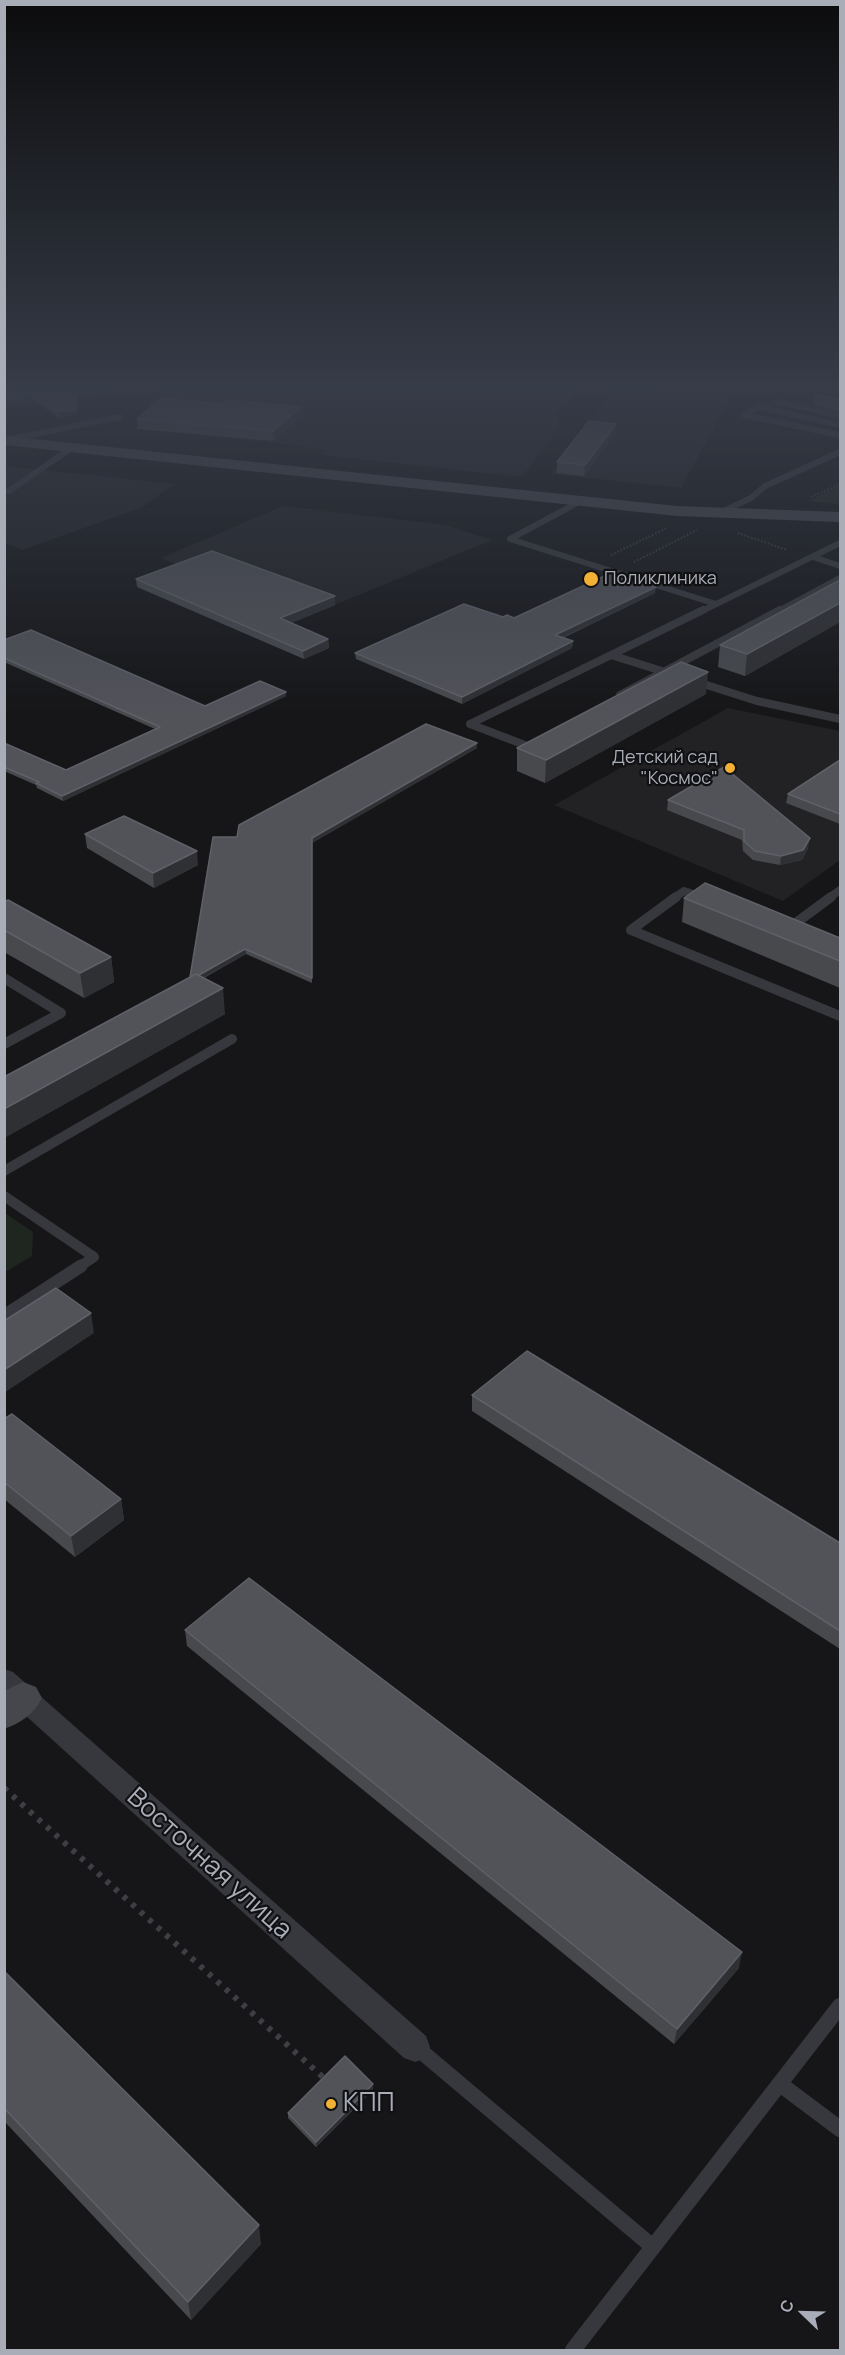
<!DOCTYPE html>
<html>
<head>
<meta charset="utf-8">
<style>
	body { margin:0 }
	#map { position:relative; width:845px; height:2355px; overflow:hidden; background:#161618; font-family:Manrope,sans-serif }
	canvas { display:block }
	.frame { position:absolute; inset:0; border:6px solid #a8adb8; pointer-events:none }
	.north { position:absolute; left:773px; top:2283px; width:60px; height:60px; -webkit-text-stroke:4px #111113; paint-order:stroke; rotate:293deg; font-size:16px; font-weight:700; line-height:24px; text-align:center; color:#a8adb8 }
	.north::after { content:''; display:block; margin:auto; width:21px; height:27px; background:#a8adb8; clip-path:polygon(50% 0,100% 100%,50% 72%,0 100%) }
</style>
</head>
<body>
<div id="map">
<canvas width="845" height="2355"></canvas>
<div class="frame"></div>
<div class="north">С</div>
</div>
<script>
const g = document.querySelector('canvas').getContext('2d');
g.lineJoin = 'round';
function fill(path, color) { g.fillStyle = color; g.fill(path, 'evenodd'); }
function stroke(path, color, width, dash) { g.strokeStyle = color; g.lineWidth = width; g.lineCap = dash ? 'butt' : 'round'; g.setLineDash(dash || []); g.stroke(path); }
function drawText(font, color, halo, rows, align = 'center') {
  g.font = font + ' Manrope,sans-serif'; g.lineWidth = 4.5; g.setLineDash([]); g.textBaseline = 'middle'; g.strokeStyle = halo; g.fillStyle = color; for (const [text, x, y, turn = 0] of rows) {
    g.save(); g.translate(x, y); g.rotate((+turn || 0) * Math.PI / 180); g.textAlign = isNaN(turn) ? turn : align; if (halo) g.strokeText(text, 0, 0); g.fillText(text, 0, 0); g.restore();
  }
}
const built = new Path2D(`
	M166,389H564L574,395L556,413L560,427L522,477L321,455L325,450L280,443L134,429L162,408L156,406Z
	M614,389L731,396L681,488L551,474Z
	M4,466L174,484L143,507L22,550L5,543Z
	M283,506L445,525L492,540L308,616L161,558Z
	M728,708L840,731V860L783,901L554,805Z`);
const green = new Path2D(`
	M840,485V504L808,501Z
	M5,1213L33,1232L32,1256L5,1272Z`);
const pathFar1 = new Path2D(`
	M7,389L16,395
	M811,497L840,484
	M738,533L787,550
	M611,555L667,528
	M634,562L697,530`);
const path = new Path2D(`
	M4,1788L326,2080`);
const laneFar4 = new Path2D(`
	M778,402L840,416
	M840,425L759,407L744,415L840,435
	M5,440L120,417
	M9,491L73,447
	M579,502L510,539L716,604
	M719,513L751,498L765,486L840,452
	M813,557L840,566
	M700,612L840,543
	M777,612L840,578`);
const laneFar3 = new Path2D(`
	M611,655L665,672
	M694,681L757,701L840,719
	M620,695L780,610
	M470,724L530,747L536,743
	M470,724L703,610
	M674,898L684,891L702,897
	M829,898L840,890`);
const laneFar2 = new Path2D(`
	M676,897L631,930L840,1016
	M789,928L831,897
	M4,978L61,1013L4,1044
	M4,1171L232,1039
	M4,1196L94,1257L79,1267`);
const laneFar1 = new Path2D(`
	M4,1316L81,1266`);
const lane = new Path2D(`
	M416,2047L653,2247L573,2350
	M780,2084L840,2129
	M653,2247L840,2006`);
const street = new Path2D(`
	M4,1669L13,1672L426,2036L430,2047L426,2058L415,2062L404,2058L4,1696Z`);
const secondary = new Path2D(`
	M4,436L677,506L840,512V522L677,516L4,445Z
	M23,1682L36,1687L42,1698C34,1714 21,1723 4,1729V1691Z`);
const wall = new Path2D(`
	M32,389H123L76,397L77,414L59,418L35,401L4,406V395Z
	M814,394L840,399V412L813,405Z
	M222,404L301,407V417L274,441L137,429V419Z
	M615,434L584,476L557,473V462Z
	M136,579L335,605L291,623L328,639L329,648L304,659L137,587Z
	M840,580V622L745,676L718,667L720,645Z
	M655,593L563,638L573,641L572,648L462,704L356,659L355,653L503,617L514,618Z
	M4,640L205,706L286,692V696L63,801L37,788L36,785L4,771V743L66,770L155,729L4,662Z
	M706,694L545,783L517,771V748Z
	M477,743V748L312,843V983L246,954L204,978L225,1014L4,1138V1077L190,977L237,837Z
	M840,760V824L786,803L788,794Z
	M668,800L808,848L802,860L780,865L753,860L743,851L742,840L667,810Z
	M85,834L198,865L154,888L87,848Z
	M684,898L840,938V988L682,922Z
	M4,902L111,957L114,982L84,998L4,952Z
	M472,1395L840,1543V1649L472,1411Z
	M4,1419L121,1499L124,1520L75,1557L4,1499Z
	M185,1630L739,1968L674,2044L187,1646Z
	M4,1971L261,2244L191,2320L4,2121Z
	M373,2084V2090L316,2147L288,2118V2113Z`);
const shadedWall = new Path2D(`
	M4,389H19L4,391Z
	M91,389H123L76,397L77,414L59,418L58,412L76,391Z
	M34,395L35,401L4,406V400Z
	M301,407V417L274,441L273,431Z
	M616,424L615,434L584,476L585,465Z
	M656,587L655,593L555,641V635Z
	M335,596V605L281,627L280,618Z
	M840,603V622L745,676L747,654Z
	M328,639L329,648L304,659L303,651Z
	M573,641L572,648L462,704V697Z
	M708,672L706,694L545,783L546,760Z
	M286,692V696L63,801L62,796Z
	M477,743V748L312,843V983V838Z
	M810,838L808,848L802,860L780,865L781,856Z
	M197,851L198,865L154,888L153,873Z
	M245,949L246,954L190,985V980Z
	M111,957L114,982L84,998L80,973Z
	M223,988L225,1014L4,1138V1109Z
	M91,1313L94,1333L4,1393V1370Z
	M121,1499L124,1520L75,1557L71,1536Z
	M742,1952L739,1968L674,2044L677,2029Z
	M373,2084V2090L316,2147V2142Z
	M259,2225L261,2244L191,2320L188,2302Z`);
const building = new Path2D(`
	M32,389H91L76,391V409L58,412L34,395L4,400V395Z
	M814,394L840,399V400Z
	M161,398L222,404L227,400L301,407L273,431L137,419Z
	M589,421L616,424L585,465L557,462Z
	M212,551L335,596L280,618L328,639L303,651L136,579Z
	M613,572L656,587L555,635L573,641L462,697L355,653L464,604L503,617L507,615L514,618Z
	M840,580V603L747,654L720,645Z
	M31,630L205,706L260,681L286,692L62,796L36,783L39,782L4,767V743L66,770L160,727L4,658V640Z
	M681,662L708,672L546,760L517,748Z
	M426,724L477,743L312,838V978L245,949L199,975L196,974L190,977L213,837H237L239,825Z
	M840,760V814L788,794Z
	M724,767L810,838L803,850L781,856L755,851L744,841V830L668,800Z
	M124,816L197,851L153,873L85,834Z
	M705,883L840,938V961L684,898Z
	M8,900L111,957L80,973L4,930V902Z
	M196,974L223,988L4,1109V1077Z
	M56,1288L91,1313L4,1370V1321Z
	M527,1351L840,1543V1631L472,1395Z
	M12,1414L121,1499L71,1536L4,1482V1419Z
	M249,1578L742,1952L677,2029L185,1630Z
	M4,1971L259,2225L188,2302L4,2108Z
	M345,2056L373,2084L316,2142L288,2113Z`);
const markers = [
	[591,579,8,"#f2b134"],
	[730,768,6,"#f2b134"],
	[331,2104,6,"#f2b134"]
];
const farPoinames = [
	["Поликлиника",604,579],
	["Детский сад",718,758,"right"],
	["\"Космос\"",718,779,"right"]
];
const nearStreetnames = [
	["Восточная улица",209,1864,42]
];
const nearPoinames = [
	["КПП",343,2104]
];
fill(built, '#222225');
fill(green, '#1e261f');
stroke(pathFar1, '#3d3f44', 2, [1.5, 2]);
stroke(path, '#3d3f44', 6, [4.5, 7]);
stroke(laneFar4, '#37383d', 6);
stroke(laneFar3, '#37383d', 8);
stroke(laneFar2, '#37383d', 10);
stroke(laneFar1, '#37383d', 13);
stroke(lane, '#37383d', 16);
fill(street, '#37383d');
fill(secondary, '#45474d');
fill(wall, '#47494d');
fill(shadedWall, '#2f3033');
fill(building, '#525359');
stroke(building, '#5f6168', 1.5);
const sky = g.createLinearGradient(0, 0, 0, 718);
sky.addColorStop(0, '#0c0c0d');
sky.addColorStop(0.54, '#363c48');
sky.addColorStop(1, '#363c4800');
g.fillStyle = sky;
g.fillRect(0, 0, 845, 718);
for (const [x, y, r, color] of markers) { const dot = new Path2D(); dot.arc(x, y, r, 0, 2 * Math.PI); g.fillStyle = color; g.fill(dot); stroke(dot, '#111113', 2); }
drawText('18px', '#a8adb8', '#111113', farPoinames, 'left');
drawText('26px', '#a8adb8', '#111113', nearStreetnames);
drawText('26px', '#a8adb8', '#111113', nearPoinames, 'left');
</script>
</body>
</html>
